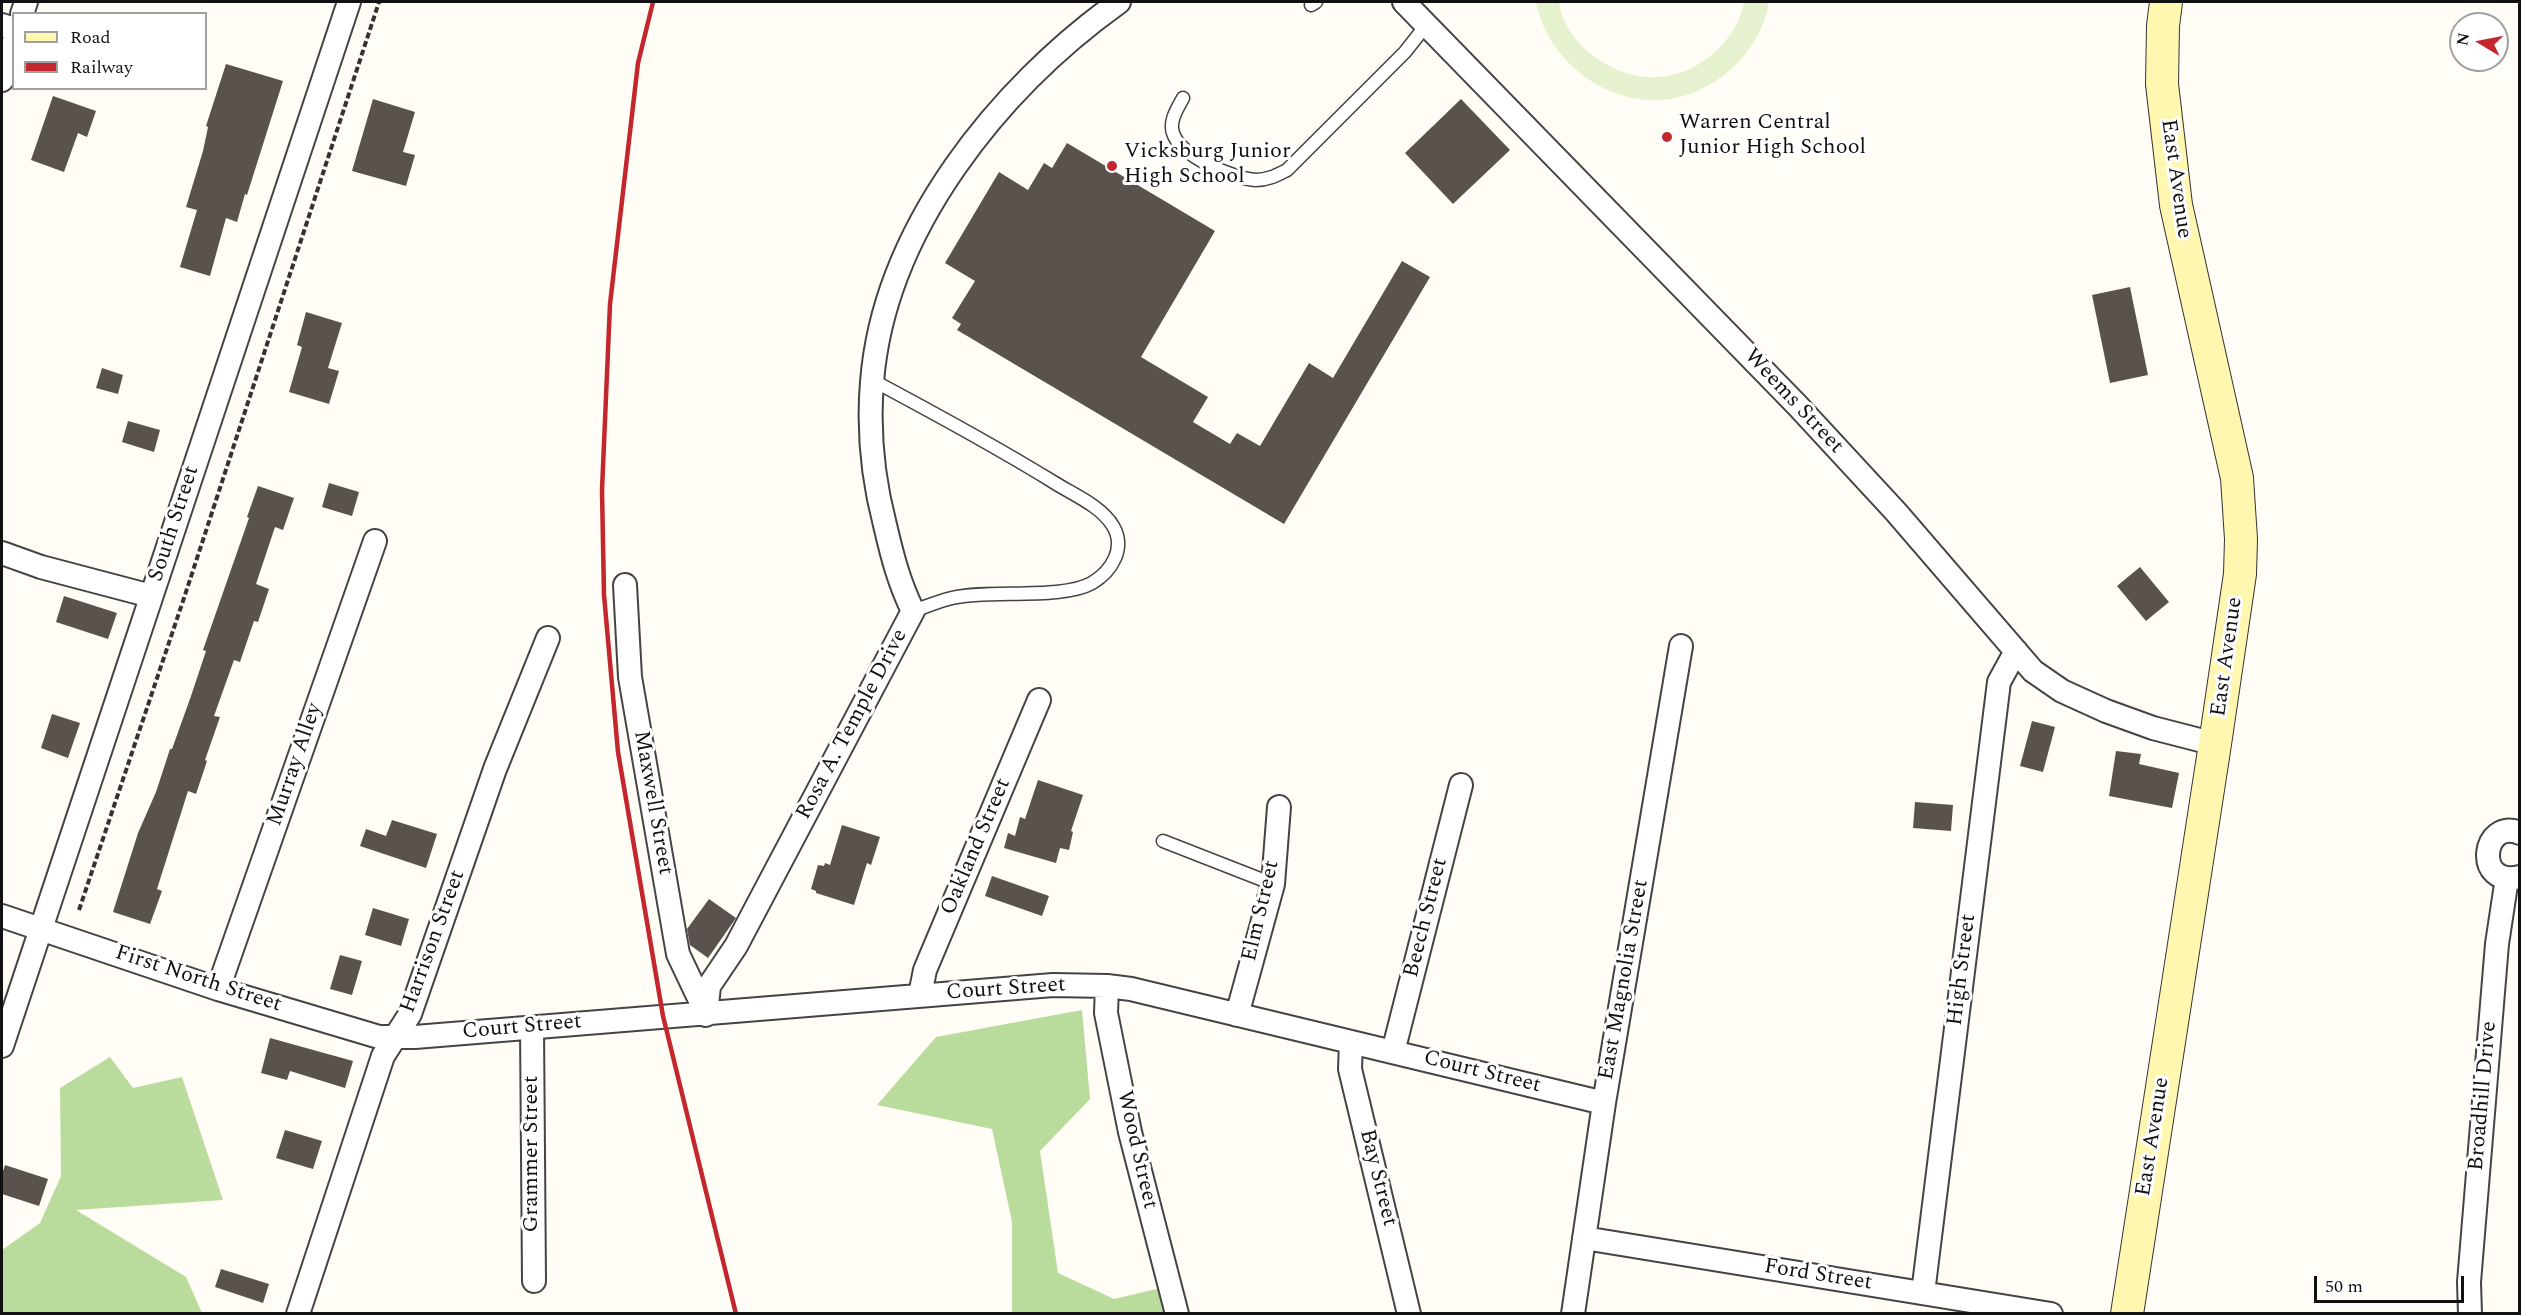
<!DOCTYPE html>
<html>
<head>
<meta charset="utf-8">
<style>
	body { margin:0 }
	#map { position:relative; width:2521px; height:1315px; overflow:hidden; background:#fffdf5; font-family:Spectral,serif }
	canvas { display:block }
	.frame { position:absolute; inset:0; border:3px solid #111; pointer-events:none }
	.legend { position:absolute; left:12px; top:12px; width:195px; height:78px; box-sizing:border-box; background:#fff; border:2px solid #a0a0a0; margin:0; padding:8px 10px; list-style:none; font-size:18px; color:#111 }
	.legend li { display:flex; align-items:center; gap:12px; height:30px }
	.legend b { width:30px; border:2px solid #a0a0a0 }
	.north { position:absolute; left:2449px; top:12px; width:60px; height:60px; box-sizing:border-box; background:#fff; border:2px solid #a0a0a0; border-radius:50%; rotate:280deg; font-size:16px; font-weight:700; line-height:24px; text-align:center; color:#111 }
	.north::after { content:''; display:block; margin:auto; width:21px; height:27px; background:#c4262e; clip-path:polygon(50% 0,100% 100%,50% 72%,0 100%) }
	.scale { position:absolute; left:2314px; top:1276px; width:150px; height:27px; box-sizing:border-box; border:3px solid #111; border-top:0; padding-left:8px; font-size:18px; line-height:21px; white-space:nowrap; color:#111; -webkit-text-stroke:4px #fff; paint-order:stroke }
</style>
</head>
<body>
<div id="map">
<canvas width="2521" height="1315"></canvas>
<div class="frame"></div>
<ul class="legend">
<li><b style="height:8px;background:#fff6b0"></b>Road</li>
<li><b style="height:8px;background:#c4262e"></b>Railway</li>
</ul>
<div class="north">N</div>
<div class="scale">50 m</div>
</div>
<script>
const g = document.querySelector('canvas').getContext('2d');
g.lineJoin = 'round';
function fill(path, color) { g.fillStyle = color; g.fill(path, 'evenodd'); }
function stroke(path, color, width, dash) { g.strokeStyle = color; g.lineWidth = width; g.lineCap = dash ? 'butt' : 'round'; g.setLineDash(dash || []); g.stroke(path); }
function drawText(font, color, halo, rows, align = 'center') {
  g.font = font + ' Spectral,serif'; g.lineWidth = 6; g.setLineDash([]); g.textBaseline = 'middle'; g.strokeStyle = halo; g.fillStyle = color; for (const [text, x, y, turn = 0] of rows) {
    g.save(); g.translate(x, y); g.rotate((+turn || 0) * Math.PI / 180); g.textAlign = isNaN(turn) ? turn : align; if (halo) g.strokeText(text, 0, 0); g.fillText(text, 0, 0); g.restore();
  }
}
const forest = new Path2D(`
	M1082,1010L1090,1099L1040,1151L1058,1273L1114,1299L1165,1287L1171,1313H1012V1222L992,1129L877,1105L936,1037Z
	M110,1057L133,1088L182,1077L223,1200L76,1210L186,1277L202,1313H2V1250L40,1223L61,1176L60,1088Z`);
const pitch = new Path2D(`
	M1536,2H1559C1561,19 1572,37 1585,49C1603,65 1624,75 1647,77C1691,81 1737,44 1744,2H1769C1761,52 1714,96 1662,100C1603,104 1547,59 1536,2Z`);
const building = new Path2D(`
	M226,64L283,81L247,195L245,194L237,222L226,218L210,276L180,267L197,210L186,207L203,151L208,127L206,126Z
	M53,96L96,111L87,137L78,133L64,172L31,160Z
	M373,99L415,112L403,152L415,155L406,186L352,171Z
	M1461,99L1510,150L1453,204L1405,153Z
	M1067,143L1215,231L1141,357L1208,397L1193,422L1230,444L1237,433L1260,446L1309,363L1333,378L1402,261L1430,277L1284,524L957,330L961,324L952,318L975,281L945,263L999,172L1028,190L1044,163L1052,168Z
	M2130,287L2148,375L2110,383L2092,295Z
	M306,312L342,323L328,368L339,371L329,404L289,392L302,347L297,345Z
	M102,368L123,375L118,394L96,388Z
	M128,421L160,430L154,452L122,442Z
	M329,483L359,492L352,516L322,507Z
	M258,486L294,498L283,530L275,527L256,584L269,589L258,622L254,621L240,662L234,660L214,716L220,717L205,760L207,761L196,794L188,791L157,889L162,891L150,924L113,912L138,833L156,792L170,749H172L191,696L206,651L203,650L249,518L247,517Z
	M2140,567L2169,602L2146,621L2117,586Z
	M64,596L117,613L108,639L56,622Z
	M52,714L80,723L68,758L41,748Z
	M2032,721L2055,727L2043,772L2020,766Z
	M2116,751L2141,754L2139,764L2179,773L2172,808L2109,796Z
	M1038,780L1083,795L1071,831L1073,832L1069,850L1060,848L1056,863L1004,848L1008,833L1015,836L1020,817L1025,819Z
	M1915,802L1953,805L1951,831L1913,828Z
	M392,820L437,834L426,868L360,846L366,829L386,836Z
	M842,825L880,837L871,865L867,863L854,905L816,893V891L811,889L818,865L824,866L825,863L830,865Z
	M992,876L1049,896L1042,916L985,896Z
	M709,899L736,918L708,958L690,945L687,929Z
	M373,908L409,919L401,946L365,935Z
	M340,955L362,961L352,995L330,989Z
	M270,1038L353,1061L345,1088L290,1071L287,1080L261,1073Z
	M285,1130L322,1141L313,1169L276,1158Z
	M5,1165L48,1179L39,1206L2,1194V1174Z
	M221,1269L269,1284L263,1303L215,1287Z`);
const path = new Path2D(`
	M79,910L184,598L379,2`);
const lane = new Path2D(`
	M1311,5L1316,2
	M1183,98C1177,109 1169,121 1173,133C1180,156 1234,179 1256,180C1268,180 1277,175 1287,170L1405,52L1427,24
	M872,380C934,413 995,446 1055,483C1074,495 1101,506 1113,526C1126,548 1112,571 1092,583C1062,600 988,589 952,598C939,601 925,607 913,611
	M1163,841L1273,884`);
const street = new Path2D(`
	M1404,2L1797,405L1896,512L2033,671L2062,691L2106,711L2153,728L2215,744
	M22,14L26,2
	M2,25L14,29
	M2,80L14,41
	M2,553L41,567L151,596
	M625,585L630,677L678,954L706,1013
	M2520,833C2482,817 2473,888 2520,877
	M2,916L218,989L379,1037H415L1053,985L1107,986L1131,989L1604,1103
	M1107,986L1106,1013L1130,1132L1177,1314
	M218,989L375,541
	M920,995L925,970L1039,700
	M706,1015L709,986L736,946L913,611C899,583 892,555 885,525C873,479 868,430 872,382C884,229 999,88 1119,2
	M1237,1015L1273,884L1279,807
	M532,1027L534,1281
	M1351,1042L1350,1069L1409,1314
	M2,1046L349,2
	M1393,1052L1461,785
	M1584,1238L2051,1314
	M1923,1293L1999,682L2016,651
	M298,1314L383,1056L410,1014L495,769L548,638
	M1573,1314L1604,1103L1681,646
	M2470,1314L2469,1282L2497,944L2507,878`);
const secondary = new Path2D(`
	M2127,1314L2215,744L2240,574L2241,539L2237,478L2176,205L2162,84L2163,26L2166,2`);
const rail = new Path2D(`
	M653,2L638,63L610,304L602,490L604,595L618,752L663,1016L736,1314`);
const markers = [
	[1667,137,6,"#c4262e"],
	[1112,166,6,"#c4262e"]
];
const poiNames = [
	["Warren Central",1679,124],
	["Junior High School",1679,149],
	["Vicksburg Junior",1124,153],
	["High School",1124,178]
];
const streetNames = [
	["East Avenue",2175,179,82],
	["Weems Street",1793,402,47],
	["South Street",175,524,-72],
	["East Avenue",2228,657,-82],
	["Rosa A. Temple Drive",853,725,-62],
	["Murray Alley",296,765,-71],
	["Maxwell Street",652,803,80],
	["Oakland Street",977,847,-67],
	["Elm Street",1262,911,-77],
	["Beech Street",1427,918,-76],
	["Harrison Street",434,942,-70],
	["High Street",1963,970,-83],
	["First North Street",198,980,18],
	["East Magnolia Street",1625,980,-80],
	["Court Street",1006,990,-4],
	["Court Street",522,1028,-5],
	["Court Street",1482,1073,14],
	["Broadhill Drive",2484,1096,-85],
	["East Avenue",2154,1137,-81],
	["Wood Street",1136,1150,77],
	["Grammer Street",533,1154,-90],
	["Bay Street",1377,1178,76],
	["Ford Street",1818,1276,9]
];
fill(forest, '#b9dc9c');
fill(pitch, '#e6f2cf');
fill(building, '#5a524d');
stroke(lane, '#444', 15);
stroke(street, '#444', 26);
stroke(secondary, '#333', 34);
stroke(path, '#333', 4, [6, 3]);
stroke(lane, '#fff', 12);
stroke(street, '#fff', 22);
stroke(secondary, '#fff6b0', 32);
stroke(rail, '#c4262e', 4.5);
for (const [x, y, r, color] of markers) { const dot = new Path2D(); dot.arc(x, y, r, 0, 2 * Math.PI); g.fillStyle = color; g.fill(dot); stroke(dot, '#fff', 2); }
drawText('22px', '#111', '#fff', poiNames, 'left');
drawText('22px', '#111', '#fff', streetNames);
</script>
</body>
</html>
